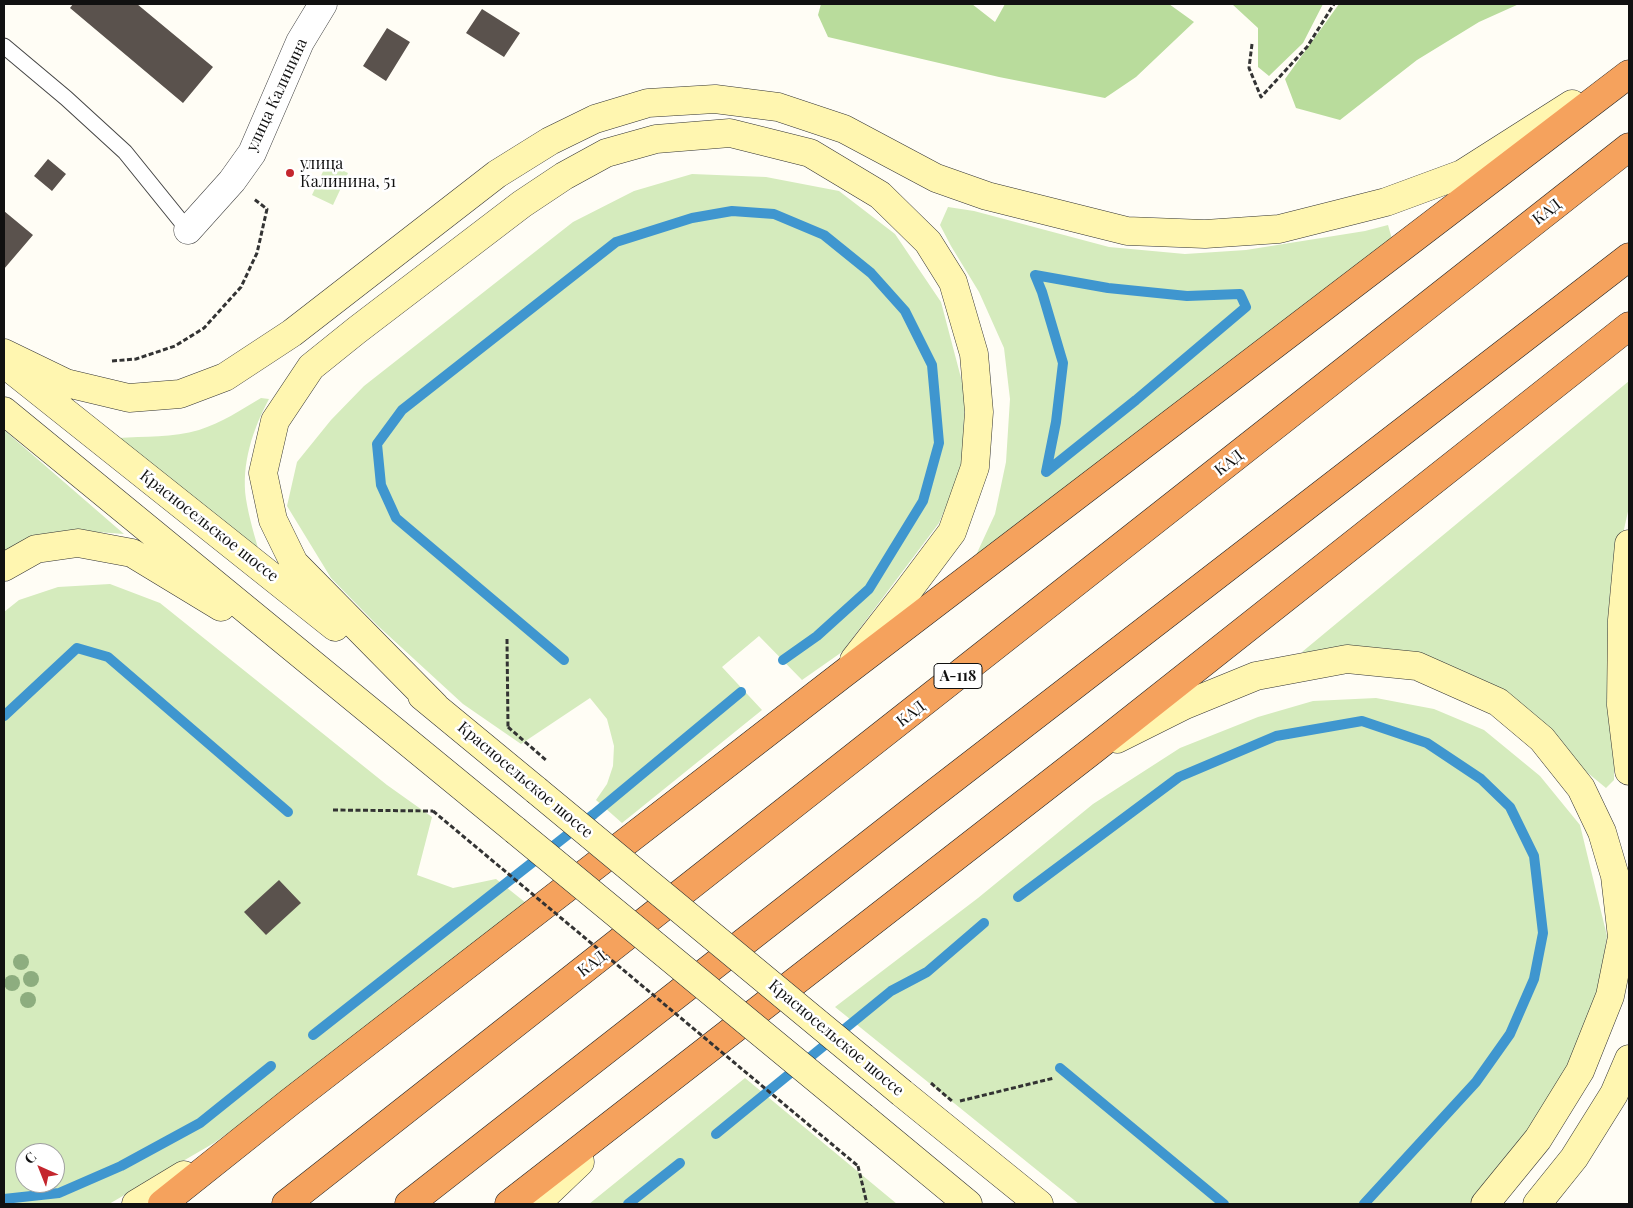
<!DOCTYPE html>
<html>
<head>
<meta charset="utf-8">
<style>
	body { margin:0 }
	#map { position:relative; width:1633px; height:1208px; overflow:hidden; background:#fffdf5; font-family:"Playfair Display",serif }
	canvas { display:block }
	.frame { position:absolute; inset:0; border:5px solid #111; pointer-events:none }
	.north { position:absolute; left:15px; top:1143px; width:50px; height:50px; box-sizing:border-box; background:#fff; border:1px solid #a0a0a0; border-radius:50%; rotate:316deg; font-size:14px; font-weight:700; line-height:20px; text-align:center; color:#111 }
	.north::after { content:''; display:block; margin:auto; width:18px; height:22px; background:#c4262e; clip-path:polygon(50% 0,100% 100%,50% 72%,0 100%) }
</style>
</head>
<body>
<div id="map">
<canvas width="1633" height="1208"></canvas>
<div class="frame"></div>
<div class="north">С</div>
</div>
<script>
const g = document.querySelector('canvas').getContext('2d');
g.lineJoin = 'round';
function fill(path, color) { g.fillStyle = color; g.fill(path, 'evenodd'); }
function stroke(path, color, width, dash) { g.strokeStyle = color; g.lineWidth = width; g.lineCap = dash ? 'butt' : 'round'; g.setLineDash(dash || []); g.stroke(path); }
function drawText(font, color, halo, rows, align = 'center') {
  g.font = font + ' "Playfair Display",serif'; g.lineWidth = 5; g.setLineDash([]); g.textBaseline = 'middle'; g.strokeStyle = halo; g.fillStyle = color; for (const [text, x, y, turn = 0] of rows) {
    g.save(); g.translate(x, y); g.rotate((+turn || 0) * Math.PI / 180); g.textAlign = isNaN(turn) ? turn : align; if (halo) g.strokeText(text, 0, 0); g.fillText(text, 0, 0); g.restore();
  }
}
const green = new Path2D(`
	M327,163L348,173L333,205L312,195Z
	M692,174L766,177L839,191L895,234L941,302L965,393L962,469L939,523L842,652L802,680L759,636L722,667L762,710L622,823L596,800L607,784L613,766L614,746L607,719L590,698L521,744L463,704L377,625L331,578L287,506L297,462L331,420L364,386L573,222L634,191Z
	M948,207L974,211L1109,247L1185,254L1246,250L1365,231L1388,225L1392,239L971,566L995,514L1006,462L1010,399L1004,348L979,292L951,246L940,225Z
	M1629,381V507L1610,592L1608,703L1614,759V780L1606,788L1583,769L1508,699L1325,654L1302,652Z
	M261,398L269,399C253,429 241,464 246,499C249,518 255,537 260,555L118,438C144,436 173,438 199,430C221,423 241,410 261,398Z
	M4,430L124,534L70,530L4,558Z
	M110,584L160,603L387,785L432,817L417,875L453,888L496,879L526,903L296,1084L214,1143L109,1204H4V612L19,600L58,587ZM25,1153H55V1183H25Z
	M1376,698L1434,709L1484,730L1540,776L1580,825L1607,936L1599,985L1577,1061L1529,1133L1469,1204H1079L835,1007L978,898L1093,804L1180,748L1258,717L1313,701Z
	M745,1078L897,1204H589Z`);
const forest = new Path2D(`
	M821,4H972L995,22L1005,4H1169L1194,22L1136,77L1105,98L999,77L828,37L818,15Z
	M1232,4H1323L1303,43L1269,76L1258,67V28Z
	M1339,4H1519L1479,22L1417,60L1340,120L1296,108L1285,79Z`);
const stream = new Path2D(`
	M1035,275L1108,288L1187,296L1240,294L1246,307L1136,400L1046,472L1056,422L1063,363L1042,292Z
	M564,660L396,518L381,485L377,444L402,410L616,242L692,218L732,211L774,214L824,235L871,273L905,311L932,365L939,443L923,501L869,589L817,636L783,660
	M4,716L77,648L108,657L288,812
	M1018,897L1179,777L1276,736L1362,721L1427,743L1481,779L1510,807L1534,856L1543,933L1534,979L1510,1034L1476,1082L1364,1204
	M313,1035L594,814L741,692
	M1060,1068L1224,1204
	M716,1134L891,991L927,972L984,923
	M4,1199L59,1193L121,1166L200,1123L271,1066
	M628,1204L680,1163`);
const building = new Path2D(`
	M73,4H137L213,67L183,103L70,8Z
	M482,9L520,33L504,57L466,33Z
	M387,28L410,42L386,81L363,66Z
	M48,159L66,174L52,191L34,176Z
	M4,211L33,235L4,269Z
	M279,880L301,903L266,935L244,912Z`);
const path = new Path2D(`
	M1252,44L1249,68L1261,97L1307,47L1334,4
	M112,361L136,359L175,346L204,328L241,287L257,253L267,209L254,199
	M507,639L508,727
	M333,810L433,811
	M960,1101L1054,1078
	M858,1166L867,1204`);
const lane = new Path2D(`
	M4,46L66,98L125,152L188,230`);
const street = new Path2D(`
	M188,230L232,181L252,153L300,42L323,4`);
const secondary = new Path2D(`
	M4,353L66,383L129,398L180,394L225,377L292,333L497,174L550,141L595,119L648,103L715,99L778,107L844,129L936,178L987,196L1127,231L1205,234L1279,229L1386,202L1462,174L1572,104
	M11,369L335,627
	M4,411L515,830
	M1629,544L1622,620L1621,705L1629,771
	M4,567L36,549L78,543L132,553L221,607
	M422,696L536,790
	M435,706L294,563L273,520L263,473L275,421L311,367L357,330L522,204L564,176L606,153L656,139L730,133L810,153L880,195L928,242L953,282L974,354L979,412L975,467L952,532L907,592L854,660
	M1117,739L1185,705L1256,676L1347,659L1417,666L1498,702L1542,739L1581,788L1602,832L1615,876L1622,937L1610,996L1580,1071L1538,1139L1485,1204
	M902,1093L1039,1204
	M863,1117L968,1204
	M136,1204L184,1175
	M536,1204L580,1162
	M1537,1204L1574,1158L1614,1094L1629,1059`);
const highway = new Path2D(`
	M162,1204L290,1102L843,674L1629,74
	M286,1204L1629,147
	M409,1204L927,799L1629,257
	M509,1204L1093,750L1629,326`);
const pathBridge = new Path2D(`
	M508,727L547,761
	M433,811L858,1166
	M931,1083L953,1102`);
const secondaryBridge = new Path2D(`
	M536,790L902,1093
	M515,830L863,1117`);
const trees = [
	[21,962],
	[31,979],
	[12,983],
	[28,1000]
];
const markers = [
	[290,173,5,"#c4262e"]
];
const shields = [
	[958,676,48]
];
const shieldNames = [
	["А-118",958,676]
];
const streetNames = [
	["улица Калинина",277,95,-65],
	["КАД",1547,212,-38],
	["КАД",1229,463,-38],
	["Красносельское шоссе",209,526,38],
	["КАД",911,714,-38],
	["Красносельское шоссе",525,780,40],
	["КАД",592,964,-38],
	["Красносельское шоссе",836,1038,40]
];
const poiNames = [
	["улица",300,164],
	["Калинина, 51",300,182]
];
fill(green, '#d5ebbd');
fill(forest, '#b9dc9c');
stroke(stream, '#3f96cf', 10);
fill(building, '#5a524d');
stroke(lane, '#444', 17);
stroke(street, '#444', 29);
stroke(secondary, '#333', 29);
stroke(highway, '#222', 29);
stroke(path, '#333', 3, [5, 2.5]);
stroke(lane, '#fff', 15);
stroke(street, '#fff', 28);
stroke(secondary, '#fff6b0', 28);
stroke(highway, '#f5a25d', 28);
stroke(secondaryBridge, '#333', 29, []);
stroke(pathBridge, '#333', 3, [5, 2.5]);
stroke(secondaryBridge, '#fff6b0', 28);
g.fillStyle = '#8dad7f';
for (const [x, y] of trees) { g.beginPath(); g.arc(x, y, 8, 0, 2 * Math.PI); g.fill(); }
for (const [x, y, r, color] of markers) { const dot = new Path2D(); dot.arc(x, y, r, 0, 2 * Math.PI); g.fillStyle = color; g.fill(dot); stroke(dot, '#fff', 2); }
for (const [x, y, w] of shields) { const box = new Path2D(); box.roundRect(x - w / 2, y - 12.5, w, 25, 4); g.fillStyle = '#fff'; g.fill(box); stroke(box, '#111', 1); }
drawText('bold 15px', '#111', null, shieldNames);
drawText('16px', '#111', '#fff', streetNames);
drawText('16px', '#111', '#fff', poiNames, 'left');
</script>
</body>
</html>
